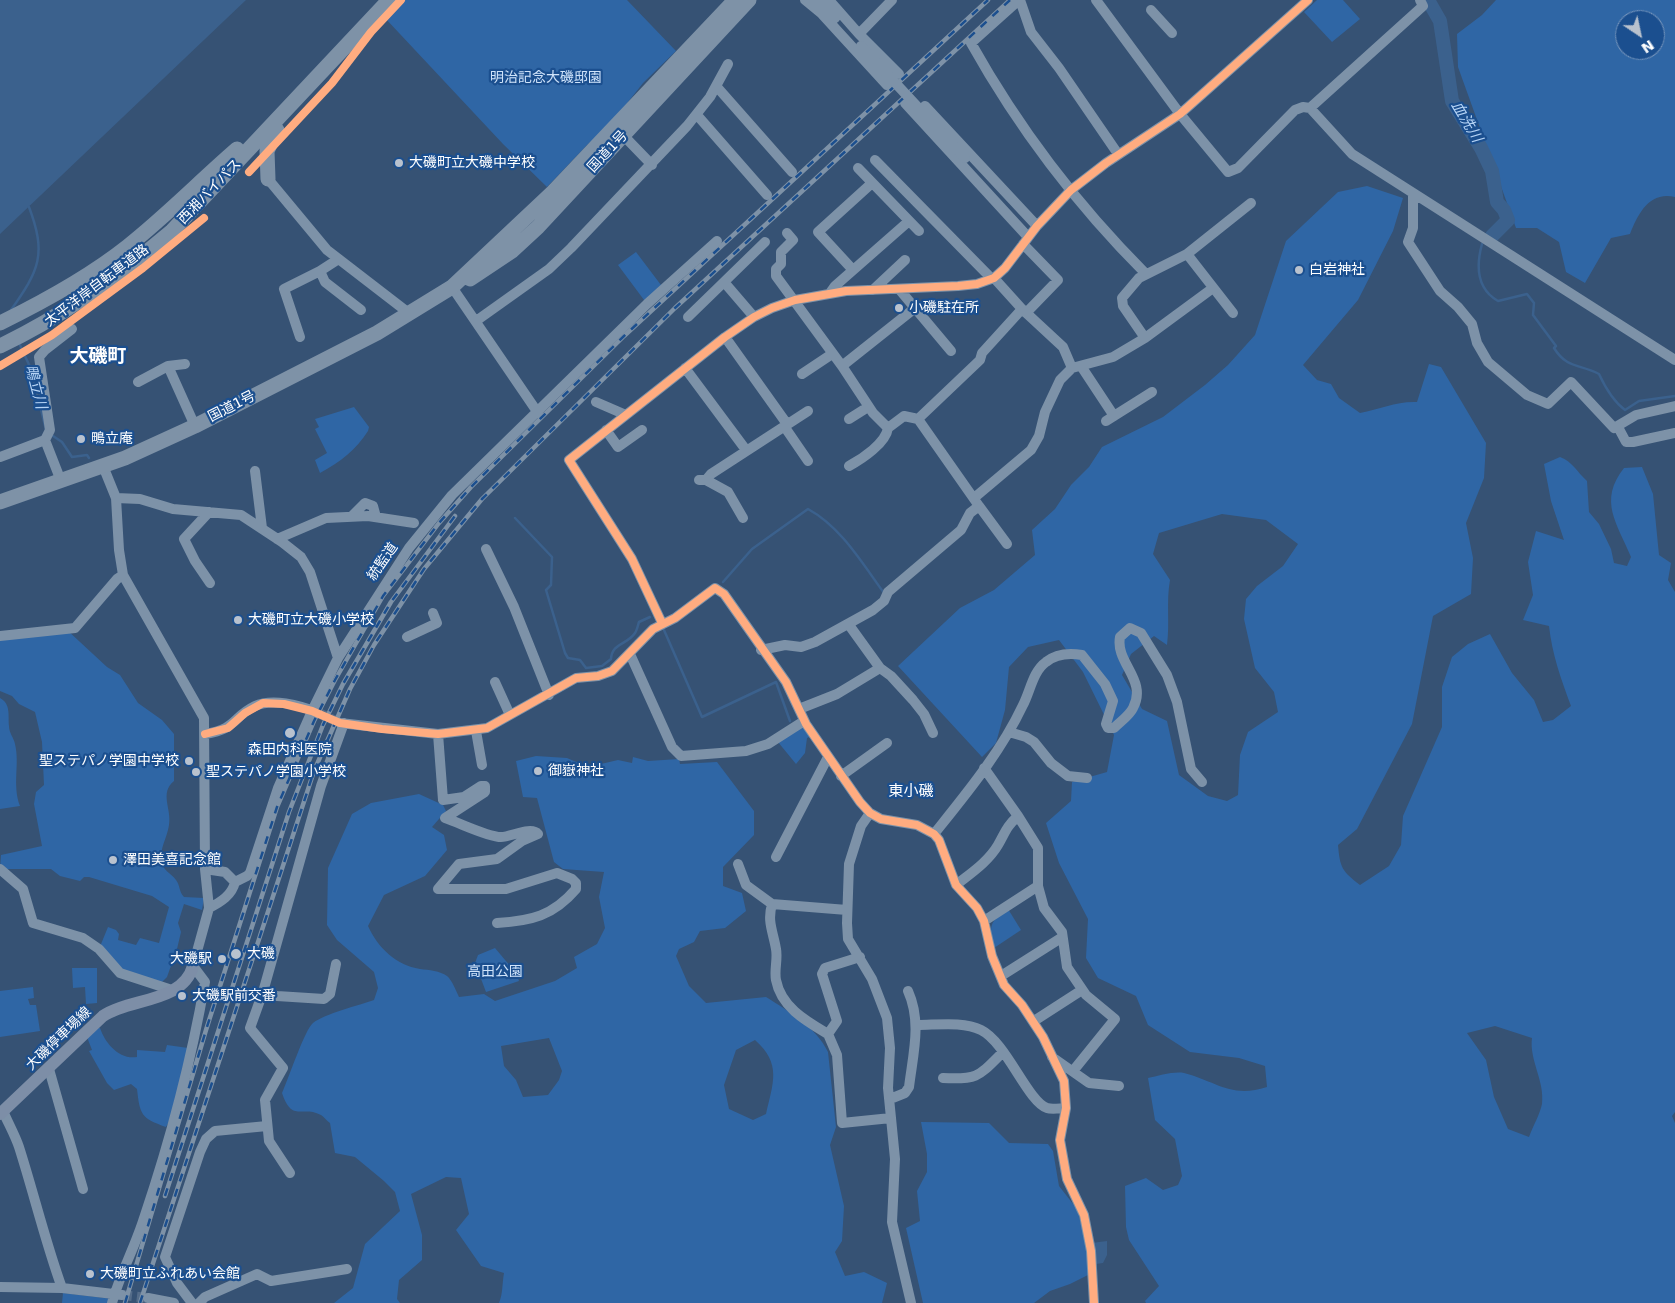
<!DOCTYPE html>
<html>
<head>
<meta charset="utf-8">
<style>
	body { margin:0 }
	#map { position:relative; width:1675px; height:1303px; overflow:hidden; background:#365274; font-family:"DejaVu Sans",sans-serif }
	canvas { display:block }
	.north { position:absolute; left:1615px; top:10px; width:50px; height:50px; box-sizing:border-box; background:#1b4f8f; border:1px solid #7695bc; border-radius:50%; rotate:146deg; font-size:14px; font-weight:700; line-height:20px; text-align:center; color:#fff }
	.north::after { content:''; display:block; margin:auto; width:18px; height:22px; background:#b9c2ce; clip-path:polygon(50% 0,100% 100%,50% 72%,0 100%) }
</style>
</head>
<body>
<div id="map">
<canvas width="1675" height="1303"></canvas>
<div class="north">N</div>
</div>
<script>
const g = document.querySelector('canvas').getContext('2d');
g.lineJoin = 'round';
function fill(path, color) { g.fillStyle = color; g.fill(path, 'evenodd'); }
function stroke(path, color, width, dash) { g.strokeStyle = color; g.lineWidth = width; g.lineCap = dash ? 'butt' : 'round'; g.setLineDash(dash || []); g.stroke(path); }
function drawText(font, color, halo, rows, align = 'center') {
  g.font = font + ' "DejaVu Sans","Noto Sans JP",sans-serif'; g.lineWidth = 4.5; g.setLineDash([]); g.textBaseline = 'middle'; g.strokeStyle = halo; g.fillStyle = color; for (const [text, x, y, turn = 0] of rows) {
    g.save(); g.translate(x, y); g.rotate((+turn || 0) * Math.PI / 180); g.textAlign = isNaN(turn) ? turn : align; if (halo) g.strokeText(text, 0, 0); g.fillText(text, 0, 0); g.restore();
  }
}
const green = new Path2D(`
	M401,0H627L676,51L643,83L610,125L587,145L547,187L503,144L385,18Z
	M1317,0H1343L1360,19L1332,42L1304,12Z
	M1496,0H1675V197C1649,191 1638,214 1630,234L1611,238L1585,283L1566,272L1559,242L1537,228H1516L1458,67L1457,34L1482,15ZM1625,20H1655V50H1625Z
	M1367,186L1403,198L1393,231L1358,300L1303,365L1317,380L1331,384L1339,398L1360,413C1380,409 1397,401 1417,402L1429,364L1441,367L1486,443L1484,478L1466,523L1473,558L1471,594L1433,616L1412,724L1357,829L1338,845C1340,868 1342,871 1360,885L1389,866L1401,845L1403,816L1442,727V687L1452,657L1468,644L1490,634L1512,673L1534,700L1543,722L1553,720L1571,706C1561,679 1552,654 1549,626L1523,620L1533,595L1528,562L1536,531L1564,540L1551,501L1544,464L1560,457C1573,462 1577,472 1587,481L1589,512L1599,524L1611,549L1614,563L1627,566L1631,557C1617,523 1598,501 1624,468L1642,467L1653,494L1659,555L1671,563L1668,580L1675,592V1112L1672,1116L1675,1123V1303H1146L1145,1301L1159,1286L1129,1240L1126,1227L1125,1186L1146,1178L1163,1190L1178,1185L1182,1176L1175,1139L1155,1120L1148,1078C1158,1076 1174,1071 1184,1073C1216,1081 1231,1099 1267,1087L1265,1066L1239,1058L1190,1052L1148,1025L1136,996L1098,978L1086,958L1088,919L1059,863L1046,823L1071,801L1072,782L1107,772L1114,735L1083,672L1059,640L1028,647L1009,667L1005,710L996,743L982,757L898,666L960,608L994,590L1035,555L1032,530L1055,509L1071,485L1089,467L1102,447L1163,417L1205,385L1228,365L1255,335L1286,241L1338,192ZM1222,514L1266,520L1298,544L1283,566L1257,586L1246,599L1244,619L1255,668L1274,692L1278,712L1248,732L1240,755L1238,795L1227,801L1208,796L1179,775L1167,721L1142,709L1122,675L1131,654L1154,636L1167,645C1170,623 1166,602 1170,580L1153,554L1159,533ZM1495,1026L1532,1038C1529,1060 1545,1081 1542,1104C1540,1114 1533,1126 1529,1137L1508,1129L1494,1097L1486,1060L1467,1033Z
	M636,252L664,289L647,304L618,265Z
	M354,407L369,427L368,431C356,450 340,462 320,473L315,460L327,453L315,429L319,427L315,419Z
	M66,629L107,667L120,675L138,703L162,720L174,734V781C159,793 172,809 169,825C167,839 159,848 162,862C163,871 171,873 176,880C180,885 179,892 184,897L204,898L202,910L184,904L178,923L181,932L177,949L167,977L159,985L120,973L99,949L108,927L116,930L119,934L118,940L136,945L140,938L159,943L169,907L152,896L89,877H84L80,881L60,876L51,869H0L1,855L42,846L34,804L36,792L44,785L42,742L35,712L19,704L12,696L0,691V636Z
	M0,698C11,704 8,715 9,726C9,733 14,738 15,744C20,765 12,784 20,806L0,809Z
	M806,724L813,735L807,738L805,753L796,764L778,742Z
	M536,756L567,758L588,767L618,760L632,763L633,757L648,761L679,759L680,764L717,762L754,811V835L723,867V886L742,893L746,911L725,928L700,931L694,942L679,949L676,956L689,986L706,1003L766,997C790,1012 816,1027 828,1052L836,1127L830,1145L844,1206L842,1241L835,1252L845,1276L864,1272L887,1283L882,1303H499C503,1293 502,1284 504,1273L481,1266L456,1230L469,1214L461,1178L446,1177L411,1194L422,1235V1260L399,1280L397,1299L400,1303H334L353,1288L365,1244L400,1211L395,1192L384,1181L355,1157L335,1153L330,1123C327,1121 324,1117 321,1115C302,1105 292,1123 282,1093C288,1080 305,1029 313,1023C324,1014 360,1005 374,1000L378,988L374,972L337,940L327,925L328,868L352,814L371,803L419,794L443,805L446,811L432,827L444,835L447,850L425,876L384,895L368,926C378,948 396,965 420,969C429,970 440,971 447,976C452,980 456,991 459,997L484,994L495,1001L555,981L577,968L574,957L597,944L605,928L599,897L604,872L563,869L554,862L537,798L523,797L516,761ZM549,1038L562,1071L559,1080L548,1095L523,1097L516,1080L504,1066L501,1046ZM755,1040C782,1064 773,1083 766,1114L753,1120L729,1109L724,1085L736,1050Z
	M1008,909L1021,930L994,948C989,925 989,922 1008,909Z
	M495,948L516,973L519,981L486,992L475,963L478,955Z
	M72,968H97V1003L86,1004L85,987L73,988Z
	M33,987L34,998L28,999L30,1005H36L40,1031L0,1037V991Z
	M97,1028H100C105,1043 119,1060 137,1057V1050L165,1052L167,1045L188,1048L172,1116L166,1127C141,1118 140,1115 137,1089L131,1084L114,1090L107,1083L89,1051L92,1050L87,1037Z
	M921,1122L989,1123L1009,1143L1048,1144L1053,1151L1059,1186L1077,1209L1094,1272L1070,1284L1050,1291L1034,1303H923L906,1228L920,1221L917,1191L927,1172V1154Z
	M63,1293L113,1299L112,1303H62Z`);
const water = new Path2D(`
	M0,0H246L0,234Z
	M1107,1241V1255L1103,1263L1096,1264L1092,1243Z`);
const stream = new Path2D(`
	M1482,244C1476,266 1477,289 1498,301L1527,294L1534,303L1533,315L1556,346L1554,348C1567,369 1580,364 1599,374C1605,387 1613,401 1625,410L1639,401L1675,396
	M11,310C39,270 47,255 29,207
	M19,343L31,369L46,430
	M53,436L62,442L72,457L87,455L89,458
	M515,518L552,557L551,585L546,590L565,653L568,658L580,660L586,668L602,666L611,659C612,643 627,645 635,633C637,630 638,625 639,622L650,617
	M723,582L752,549L808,509C841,527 862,563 884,593
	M664,630L702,717L776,682L790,721`);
const river = new Path2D(`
	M1428,0L1440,21L1452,101L1481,148L1492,171L1497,202L1504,210L1508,220L1492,236`);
const minorTunnel = new Path2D(`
	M316,712L340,723
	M122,1295L148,1298`);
const minor = new Path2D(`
	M805,0L822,14L887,85
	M818,0L835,18
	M829,0L859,34L892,0
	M1019,0L971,43C1018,127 1078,206 1146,274
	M1020,0L1031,32L1059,68L1118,154
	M1096,0L1180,114L1228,172L1238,168L1295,110L1303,107L1310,108L1352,154L1675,360
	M1151,10L1172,33
	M859,34L899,74
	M717,87L792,172
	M905,103L1028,237
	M925,106L1037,226
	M1310,108L1423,6L1420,0
	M697,115L767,195
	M623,135L652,165
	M875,160L992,279
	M858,168L919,231
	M268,179L327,250L410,314
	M1413,194V228L1408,242L1440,291L1458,307L1472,324L1477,343L1488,362L1527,395L1548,404L1571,382L1614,428L1636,415L1675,406
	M787,233L793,240L781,252V264L776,269V276L842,366L873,413L888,428C886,443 862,459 849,466
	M1023,244L1058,280L1026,313
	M1187,254L1233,313
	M853,270L818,232L872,183
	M320,271L325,282L361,310
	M724,282L765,242
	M452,287L538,413
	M899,289L951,351
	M873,290L905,260
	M830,293L835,286L909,221
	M688,317L724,282L754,317
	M476,321L549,269L571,248L687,126L710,97L728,64
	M300,337L284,289L320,271L337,260
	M725,337L787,424
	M1145,338L1123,306L1122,298L1139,278L1187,254L1251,203
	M168,366L195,426
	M842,366L915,308
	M1081,366L1114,416
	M685,368L746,450
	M1072,368L1113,357L1145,338L1213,288
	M802,374L832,354
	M138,382L168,366L185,364
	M596,402L626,415
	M849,419L868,407
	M1106,421L1152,392
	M784,426L808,461
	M1618,427L1626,442H1633L1675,433
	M888,428L904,416L918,419L980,360L982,353L1022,309L994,278
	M606,430L618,447L642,430
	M45,440L50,430L39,357L45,350L72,329
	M0,457L45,440L61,481
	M103,466L116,498L119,550L123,575L204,718L205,869L209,908L193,966L205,982C191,1062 170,1141 144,1218C135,1247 120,1274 112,1303
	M255,471L262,528
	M699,480H706L711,474L808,411
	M706,480L728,492L743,518
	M116,498L140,499L173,509L241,515L282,542L301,557L310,572L338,658
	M974,498L1031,450L1039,436L1045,412L1060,380L1072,368L1063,347L1022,309
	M979,506L1007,544
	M209,512L184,539L195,561L210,583
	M351,517L365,503L373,506L376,517
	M277,539L326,518L368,516L414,523
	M486,549L514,607L549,695
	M662,623L632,559L569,460L725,337L754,317L772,308L795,300L846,291L958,286L977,284L994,278L1005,268L1037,226L1071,190L1106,163L1180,114L1308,0
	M849,625L880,668L891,676L913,700L924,714L933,733
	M0,636L75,628L117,579L123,575
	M407,637L437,623L433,613
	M761,650L785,645L801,647L815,642L873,610L884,601L888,592L961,530L970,513L979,506L918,419
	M630,654L672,747L681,756L746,751L768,744L804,721
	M495,682L510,715
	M799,709L837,694L880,668
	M340,723L438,734L487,728L576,678L598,676L612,671L653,629L675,618L715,588L724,594L786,682L806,724L860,802L870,813L881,819L917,825L934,834L939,840L956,885L977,908L984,921L992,956L1004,985L1022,1005L1043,1037L1064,1081L1066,1108L1060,1140L1067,1179L1084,1215L1091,1251L1094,1303
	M476,731L482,765
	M1009,732L1026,737L1034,742L1051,763L1068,776L1087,778
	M205,734C237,729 232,717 255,706C272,698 300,705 316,712
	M841,776L887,743
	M1018,816L1038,848V886L1044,908L1062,932L1067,967L1086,995L1115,1019L1073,1071
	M934,834C966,794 1001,752 1023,705C1030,692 1033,671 1046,662C1056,654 1070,653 1082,655L1105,684L1113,701L1106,724L1108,728H1114C1120,722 1130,715 1133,708C1148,680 1115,663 1120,637L1130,628L1141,633L1167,675L1177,702L1191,769L1202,782
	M776,857L828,757
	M738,864L746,885L772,904L847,910
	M0,869L23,889L33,923L83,938L99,949L120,973L172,990
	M205,869L225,872L235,882C232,895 221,902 209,908
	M235,882L247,876L250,873L278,788L312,711L338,658L409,548L452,495L647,304L717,241
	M956,885C971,873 988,862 998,845C1006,831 1006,827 1018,816L984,768
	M438,889L459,864L497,859L522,841L538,834C531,826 511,837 501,837C488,837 460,823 445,818L485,792V786H481L464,797L443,800L438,734
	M438,889H506L557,873L572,879L576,883V889C553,916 531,921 497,923
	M772,904C767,922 773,931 776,949C778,959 774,970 776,980C781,1007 806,1021 828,1034
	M984,921L1038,886
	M860,957L825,968L822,974L837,1021L828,1034L837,1055L842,1123L891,1118L888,1088L890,1048L887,1018L872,979L848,939L847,923L849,864L861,826L870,813
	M1001,976L1061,938
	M263,992L277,996L324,999L330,994L336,964
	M1034,1021L1082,990
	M917,1025C937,1025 963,1021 981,1030C1006,1042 1028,1102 1047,1108C1052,1110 1061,1108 1066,1108
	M1052,1057L1089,1083L1119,1086
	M49,1069L83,1189
	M943,1078C978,1080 979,1076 1003,1052
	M890,1099L905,1093L909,1087C913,1054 922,1022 908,991
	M3,1111C8,1123 15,1135 19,1147C34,1194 45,1241 62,1288
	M891,1118L895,1159L892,1222L911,1303
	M290,1173L269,1141L265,1100L283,1068L250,1028L263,992L321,786L344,723
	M0,1287L62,1288L122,1295
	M148,1298L174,1303
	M192,1303L177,1283L165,1257L200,1152L206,1139L215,1131L267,1126
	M199,1303L205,1297L257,1274L271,1281L347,1269`);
const major = new Path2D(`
	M0,1114L103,1016C129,998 183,1003 193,966`);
const highway = new Path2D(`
	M268,179L267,151L277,130
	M470,279L512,251L538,227L749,0
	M0,323C45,301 89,277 128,246C166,216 200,181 237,149
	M0,346C63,316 119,276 172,231L389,0
	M0,502L125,458L195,426L377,333L452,287L553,192L735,0`);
const rail = new Path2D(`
	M165,1196L289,812L323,725L343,684L391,602L455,516
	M125,1303L206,1030L277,807L314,721L335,680L383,596L439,523L471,487L624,336L988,0
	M140,1303L314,771L350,689L374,645L424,569L482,499L675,308L1010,0`);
const minorBridge = new Path2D(`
	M861,46L965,158`);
const cycleway = new Path2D(`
	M249,172L332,83L371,32L401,0
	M0,366L52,335L143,268L204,218
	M662,623L632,559L569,460L725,337L754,317L772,308L795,300L846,291L958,286L977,284L994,278L1005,268L1037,226L1071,190L1106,163L1180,114L1308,0
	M205,734L228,728L245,713L263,703L284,704L312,711L340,723L382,729L438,734L487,728L576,678L598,676L612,671L653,629L675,618L715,588L724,594L786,682L806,724L860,802L870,813L881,819L917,825L934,834L939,840L956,885L977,908L984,921L992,956L1004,985L1022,1005L1043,1037L1064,1081L1066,1108L1060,1140L1067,1179L1084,1215L1091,1251L1094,1303`);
const markers = [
	[399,163,5,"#b9c2ce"],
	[1299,270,5,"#b9c2ce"],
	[899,308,5,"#b9c2ce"],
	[81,439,5,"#b9c2ce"],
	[238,620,5,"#b9c2ce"],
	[290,733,6,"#b9c2ce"],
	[189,761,5,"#b9c2ce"],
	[538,771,5,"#b9c2ce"],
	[196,772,5,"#b9c2ce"],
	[113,860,5,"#b9c2ce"],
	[236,954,6,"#b9c2ce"],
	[222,959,5,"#b9c2ce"],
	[182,996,5,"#b9c2ce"],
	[90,1274,5,"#b9c2ce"]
];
const parkNames = [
	["明治記念大磯邸園",546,78],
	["高田公園",495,972]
];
const streetNames = [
	["国道1号",608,152,-47],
	["西湘バイパス",210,192,-46],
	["太平洋岸自転車道路",97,286,-37],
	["国道1号",232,407,-27],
	["統監道",383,562,-55],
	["大磯停車場線",59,1039,-44]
];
const poiNames = [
	["大磯町立大磯中学校",409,163],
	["白岩神社",1309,270],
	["小磯駐在所",909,308],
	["鴫立庵",91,439],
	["大磯町立大磯小学校",248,620],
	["森田内科医院",290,750,"center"],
	["聖ステパノ学園中学校",179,761,"right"],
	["御嶽神社",548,771],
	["聖ステパノ学園小学校",206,772],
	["澤田美喜記念館",123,860],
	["大磯",247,954],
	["大磯駅",212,959,"right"],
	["大磯駅前交番",192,996],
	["大磯町立ふれあい会館",100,1274]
];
const waterNames = [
	["血洗川",1466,122,59],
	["鴫立川",35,387,75]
];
const neighbourhoodNames = [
	["東小磯",911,792]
];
const districtNames = [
	["大磯町",98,357]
];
fill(green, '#2f66a5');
fill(water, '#3b618d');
stroke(stream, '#3b618d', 2.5);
stroke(river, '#3b618d', 14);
stroke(minorTunnel, '#546c89', 10, [10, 5]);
stroke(minor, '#7d92a8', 10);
stroke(major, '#7d8ea7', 12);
stroke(highway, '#7e92a7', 15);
stroke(rail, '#7e92a7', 4.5);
stroke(rail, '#1b4f8f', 2.5, [8]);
stroke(minorBridge, '#7d92a8', 10);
stroke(cycleway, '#ffac80', 8);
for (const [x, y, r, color] of markers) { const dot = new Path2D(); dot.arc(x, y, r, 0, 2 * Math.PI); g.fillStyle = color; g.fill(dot); stroke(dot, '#1b4f8f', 2); }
drawText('14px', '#cfe3fa', '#1b4f8f', parkNames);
drawText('14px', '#fff', '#1b4f8f', streetNames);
drawText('14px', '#fff', '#1b4f8f', poiNames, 'left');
drawText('italic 15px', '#b5d3f5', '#1b4f8f', waterNames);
drawText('15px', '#fff', '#1b4f8f', neighbourhoodNames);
drawText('bold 19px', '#fff', '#1b4f8f', districtNames);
</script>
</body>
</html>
